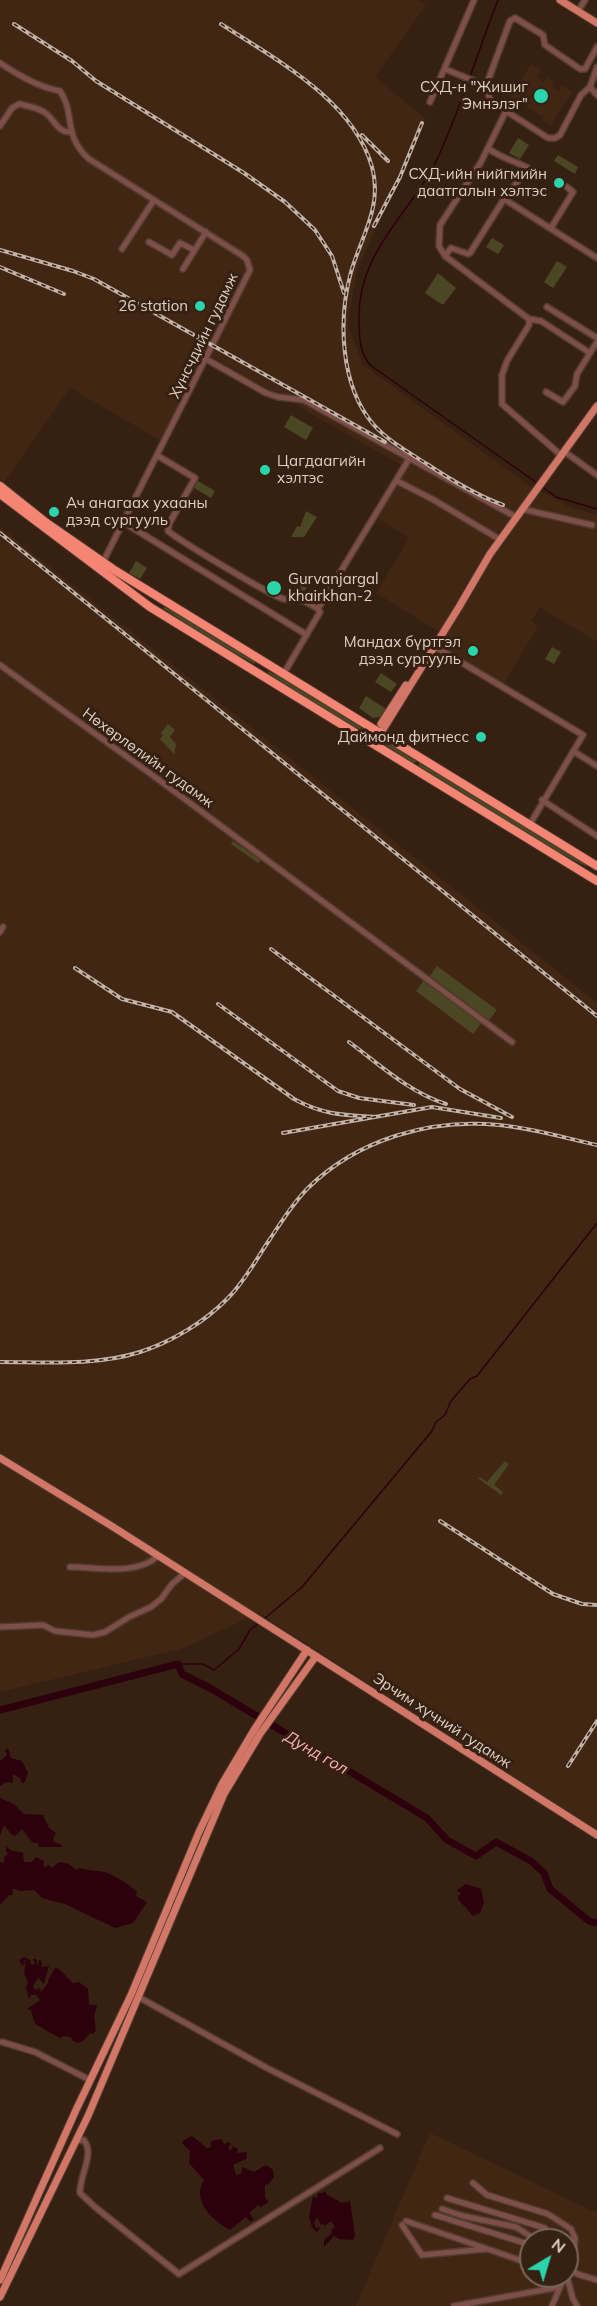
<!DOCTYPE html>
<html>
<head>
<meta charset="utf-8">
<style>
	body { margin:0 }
	#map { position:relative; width:597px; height:2306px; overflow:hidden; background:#362012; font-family:Mulish,sans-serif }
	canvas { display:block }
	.north { position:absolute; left:519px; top:2228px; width:60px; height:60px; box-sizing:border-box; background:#362012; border:2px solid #7a665a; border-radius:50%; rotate:38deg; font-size:16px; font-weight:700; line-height:24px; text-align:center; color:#dfd0c7 }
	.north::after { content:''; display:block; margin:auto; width:21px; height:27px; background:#2ad5ac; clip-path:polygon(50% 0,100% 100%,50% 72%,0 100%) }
</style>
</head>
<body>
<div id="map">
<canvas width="597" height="2306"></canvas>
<div class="north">N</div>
</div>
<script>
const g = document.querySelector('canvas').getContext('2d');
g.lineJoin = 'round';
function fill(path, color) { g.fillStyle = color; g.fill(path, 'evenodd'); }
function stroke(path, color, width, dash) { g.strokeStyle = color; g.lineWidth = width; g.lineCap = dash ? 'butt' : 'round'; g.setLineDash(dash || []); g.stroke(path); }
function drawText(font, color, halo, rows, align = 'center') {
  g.font = font + ' Mulish,sans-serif'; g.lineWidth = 6; g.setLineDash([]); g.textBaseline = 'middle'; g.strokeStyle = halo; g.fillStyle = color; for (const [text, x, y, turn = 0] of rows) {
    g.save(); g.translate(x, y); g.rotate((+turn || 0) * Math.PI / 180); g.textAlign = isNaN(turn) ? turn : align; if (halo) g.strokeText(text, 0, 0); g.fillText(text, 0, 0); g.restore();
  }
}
const built = new Path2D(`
	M0,0H419L426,5L375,77L426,119L357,270L348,325L363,365L530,486L570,507L597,515V642L540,607L531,621L538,626L503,685L442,648L448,637L376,593L409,538L372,515L401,465L205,353L160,440L70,388L4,482L0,479Z
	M531,64L541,70L537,77L544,82L547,78L555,82L552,87L559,91L562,85L572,92L551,125L542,120L543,117L520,102L518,105L509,100Z
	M0,527L597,1003V1830L259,1613L184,1648L0,1692Z
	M430,2133L597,2213V2306H356ZM531,2240H567V2276H531Z`);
const green = new Path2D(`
	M518,138L529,145L520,159L509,153Z
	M558,155L578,167L575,174L554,161Z
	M492,238L504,245L498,254L486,247Z
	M557,261L567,267L553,288L544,282Z
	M438,273L456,288L444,304H441L425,293Z
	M291,415L313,428L306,440L284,427Z
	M198,481L215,491L211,498L194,488Z
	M306,511L317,517L304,537H291L297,526L300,527Z
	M136,561L147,568L140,579L129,573Z
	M303,574L312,580L300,597L292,592Z
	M165,607L199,625L255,661V664L213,642L164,609L163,608Z
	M552,647L561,652L554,664L545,659Z
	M268,671L305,690L369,730V732L366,733L327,712L269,674Z
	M381,673L397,684L391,692L375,682Z
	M366,696L386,709L380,717L373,718L359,708Z
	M168,724L175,730L170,737L176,744L174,754L160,739L163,735L161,733Z
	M384,741L417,759L414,764L384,744Z
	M419,763L456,783L586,864L587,867L549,847L419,766Z
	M233,841L261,860L258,863L231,844Z
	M437,966L497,1010L489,1020L430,976Z
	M425,979L482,1022L473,1034L416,991Z
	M505,1461L509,1464L494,1485L503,1492L501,1495L478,1478L480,1477L487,1482Z`);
const water = new Path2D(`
	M8,1748L11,1758L22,1761L28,1773L25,1782L22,1783L20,1778L13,1774V1783L6,1782L0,1786V1761L7,1755L5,1750Z
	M0,1798L14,1804L24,1814L43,1815L49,1828L56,1833L53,1839L54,1842L62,1845V1847H39L38,1843H33L22,1829L15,1836L11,1834L4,1825L0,1835Z
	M6,1846L10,1850L23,1853L24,1862H32L36,1857L44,1861L43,1866L46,1867L49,1865L52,1868L59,1862L69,1864L76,1870L80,1868C89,1871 95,1870 104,1872C115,1875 130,1885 137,1892L136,1896L147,1902L133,1923L115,1928L65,1904L42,1898L34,1890L19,1891L13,1888L12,1895H9L0,1905V1862L4,1863V1857L8,1854L6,1851Z
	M466,1884L481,1889L484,1903L480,1913L473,1916L458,1899V1896L461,1894L457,1890Z
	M24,1957L30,1960L31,1964L35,1965L33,1959H36L38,1966L39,1960H41L42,1967L49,1966L44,1984L38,1978L33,1986L35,1990L40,1988L41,1992L48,1983V1980L55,1968L59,1969L73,1983L79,1982L88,1989L89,2005H97L94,2016L96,2031L92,2034L90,2033L83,2041L78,2043L72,2040L71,2037L64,2036L60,2038L35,2024L31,2010L27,2009L40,2000L36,1995H31L29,1999L26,1988L28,1982L24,1974L26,1960H24L25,1963L22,1966L19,1960Z
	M192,2136L207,2148L211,2147V2141L221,2139L224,2144L228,2142L231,2144L228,2147L230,2151L233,2146L238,2149L237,2153L247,2152L246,2159L233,2165L236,2175L241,2174L242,2167L254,2172L266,2165L273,2170L274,2177L269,2184L265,2185V2198L269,2202L260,2207L258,2205L249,2213L254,2219L250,2222L246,2217L230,2230C213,2221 191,2201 204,2180L189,2163L190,2151L182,2143L184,2140Z
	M326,2191V2194L342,2203L350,2201L355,2236L353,2240L339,2239L334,2236L324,2247V2240L332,2233L331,2229L335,2228L332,2222H329L324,2227L325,2224L321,2225L317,2217L314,2223L316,2228L319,2227L320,2229L316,2232L312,2227L309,2217L313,2196L317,2198L318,2193H323Z`);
const stream = new Path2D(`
	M498,0C478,51 462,105 439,155C411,216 355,250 359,326C360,342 360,352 370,365L537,483
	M541,486L556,497L597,509
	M264,1619L302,1587L432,1431L436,1422L445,1415L451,1401L470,1379L477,1376L597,1223
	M178,1664H203L214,1670L239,1649L250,1630L260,1622`);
const river = new Path2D(`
	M0,1710L178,1664L182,1674L210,1688L427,1818L447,1840L476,1856L496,1842L531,1861L544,1873L550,1889L589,1921L597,1923`);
const minor = new Path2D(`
	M578,11L585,0
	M0,63C18,75 38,87 60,91C76,114 62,135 89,159L243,256L247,260L250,270L103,562
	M597,67L590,87L597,95
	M445,69L486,86
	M430,102L474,0
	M506,111L490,100L486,86L510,21L515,18L543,35L545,45L580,69H585L597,47
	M0,126L12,108L19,104C27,106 36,107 44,112C55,119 57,133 71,132
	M489,149C501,158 515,161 528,168L504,199L470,253L468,254L451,248L445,256L529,319V325L507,361L502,375V404L562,456
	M504,199L597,258
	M551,228L573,192L567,187
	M149,242L172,255L180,243L194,250
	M122,249L154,200
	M445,256L439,246L440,225L481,162L506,111L548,138H555L560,135L581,95L590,87
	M183,269L206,232
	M547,307L597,338
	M529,319L541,321L590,353L597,342
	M206,359L266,393L278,397L304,400L516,517
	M546,392L563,402L575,386L577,374L590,353
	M565,452L597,475
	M158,456L195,478L169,524L168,531C180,541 273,597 284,599C304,601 301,598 318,609
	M397,481L434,500L499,539
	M522,509L592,525
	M123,522L307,635
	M434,646L583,735L530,824
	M0,665L155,777L512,1042
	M284,673L320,612L318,609L409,459
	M573,751L597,766
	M542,800L597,836
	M0,932L3,927
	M70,1567C98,1567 136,1576 158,1556
	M0,1627L43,1625L55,1631L93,1635L105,1632L129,1617L151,1607L161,1599L172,1584L185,1573
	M142,1999L267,2068L397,2134
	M2,2042L35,2052L90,2080
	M76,2141L84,2140C95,2155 79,2176 80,2193L95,2207L179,2274L380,2148
	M473,2183L487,2195L548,2214L571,2229L575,2238L573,2270
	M447,2198L545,2228L542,2240
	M442,2209L463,2216L516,2227L536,2240
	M435,2215L531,2245
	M406,2221L531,2264
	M402,2225L422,2255L486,2249
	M567,2277L573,2299L577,2306
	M454,2306L560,2287
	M552,2306L563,2280L573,2270L577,2274L597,2280`);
const major = new Path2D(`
	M560,0L597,23
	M381,724L406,685
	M374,744L459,607L490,554L597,406
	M0,1458L110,1525L597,1835
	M0,2280L76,2110L131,1995L199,1832L222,1784L254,1730L307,1650
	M0,2297L88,2116L224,1794L260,1734L316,1656`);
const highway = new Path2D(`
	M0,486L44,521L116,571L597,866
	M0,494L150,607L597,881`);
const rail = new Path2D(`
	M14,24L72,61L96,81L244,173L285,202L315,230L332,256L344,293
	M221,24C275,59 353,100 372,167C383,206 361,237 351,272C338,319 340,385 373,424C388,441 408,452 427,464C451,480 476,495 503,505
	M362,135L388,161
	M374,226L400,177L422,123
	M0,250L73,271L94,279L385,442
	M0,267L64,294
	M0,533L597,1016
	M271,949L460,1089L512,1117
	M75,968L122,999L172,1012L294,1099C323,1115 344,1115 376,1117
	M218,1004L338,1091L359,1098L414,1105
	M349,1042C379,1064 410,1093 446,1104
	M283,1133L432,1107L501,1118
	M0,1362C45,1362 96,1366 140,1352C171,1342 205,1322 228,1298C245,1281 257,1258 270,1239C282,1221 293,1203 308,1188C358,1139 431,1118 499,1125C532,1128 565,1138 597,1145
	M440,1521L553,1594L582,1604L597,1605
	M568,1766L597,1721`);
const markers = [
	[541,96,8,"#2ad5ac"],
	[559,183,6,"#2ad5ac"],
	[200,306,6,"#2ad5ac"],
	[265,470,6,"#2ad5ac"],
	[54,512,6,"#2ad5ac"],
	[274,588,8,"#2ad5ac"],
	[473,651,6,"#2ad5ac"],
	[481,737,6,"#2ad5ac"]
];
const poiNames = [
	["СХД-н \"Жишиг",528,87],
	["Эмнэлэг\"",528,104],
	["СХД-ийн нийгмийн",547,174],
	["даатгалын хэлтэс",547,191],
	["26 station",188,306],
	["Цагдаагийн",277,461,"left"],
	["хэлтэс",277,478,"left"],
	["Ач анагаах ухааны",66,503,"left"],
	["дээд сургууль",66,520,"left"],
	["Gurvanjargal",288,579,"left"],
	["khairkhan-2",288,596,"left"],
	["Мандах бүртгэл",461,642],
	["дээд сургууль",461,659],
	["Даймонд фитнесс",469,737]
];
const streetNames = [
	["Хүнсчдийн гудамж",204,336,-64],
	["Нөхөрлөлийн гудамж",148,758,36],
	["Эрчим хүчний гудамж",442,1721,33]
];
const waterNames = [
	["Дунд гол",316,1753,30]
];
fill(built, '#422614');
fill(green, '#4b4624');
fill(water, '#2c000d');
stroke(stream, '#2c000d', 1.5);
stroke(river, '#2c000d', 7);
stroke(minor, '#513c2f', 8);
stroke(major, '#513c2f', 9);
stroke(highway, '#513c2f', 10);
stroke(minor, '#7d4f48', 5);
stroke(major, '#d27668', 7);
stroke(highway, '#f48574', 8);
stroke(rail, '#c2b2a8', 4);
stroke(rail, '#362012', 1.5, [4.5]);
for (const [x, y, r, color] of markers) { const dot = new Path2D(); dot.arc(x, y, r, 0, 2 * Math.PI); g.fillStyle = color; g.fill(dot); stroke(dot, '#362012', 2); }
drawText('15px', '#dfd0c7', '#362012', poiNames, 'right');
drawText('15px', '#dfd0c7', '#362012', streetNames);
drawText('italic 16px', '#f9b0be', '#362012', waterNames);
</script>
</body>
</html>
